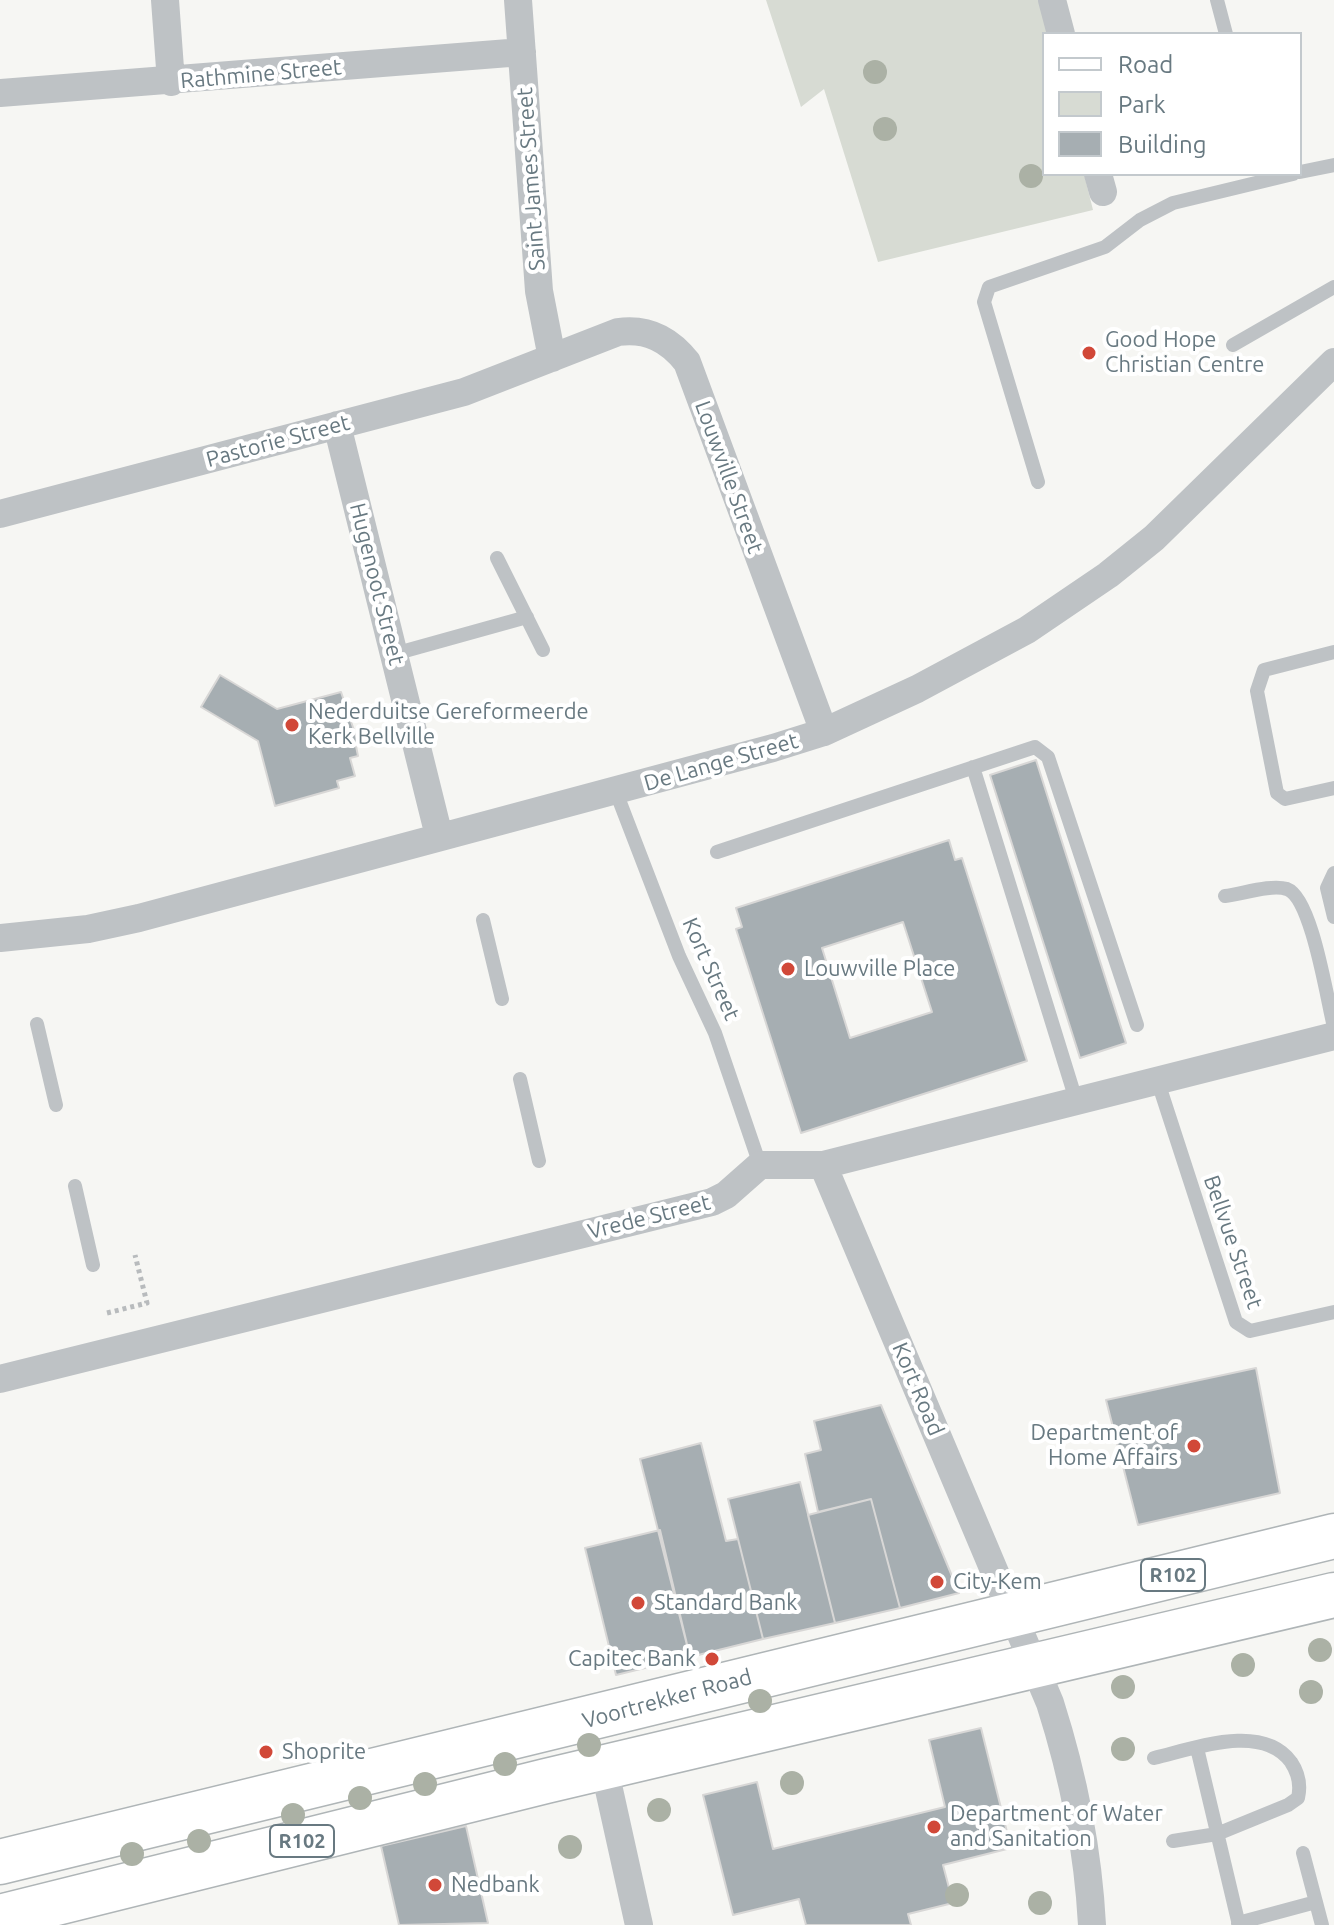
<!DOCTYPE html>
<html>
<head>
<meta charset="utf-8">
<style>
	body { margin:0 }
	#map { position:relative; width:1334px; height:1925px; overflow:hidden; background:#f6f6f3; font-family:Ubuntu,sans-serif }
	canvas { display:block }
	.legend { position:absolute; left:1042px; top:32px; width:260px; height:144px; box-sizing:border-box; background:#fff; border:2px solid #c3c9cd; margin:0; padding:10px 14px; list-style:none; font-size:24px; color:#687981 }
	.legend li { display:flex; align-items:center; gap:16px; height:40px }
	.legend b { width:40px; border:2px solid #c3c9cd }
</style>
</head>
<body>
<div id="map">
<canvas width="1334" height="1925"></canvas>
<ul class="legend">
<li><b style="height:10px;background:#fff"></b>Road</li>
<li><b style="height:22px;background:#d7dbd3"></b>Park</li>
<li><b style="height:22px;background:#a6aeb2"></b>Building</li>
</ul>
</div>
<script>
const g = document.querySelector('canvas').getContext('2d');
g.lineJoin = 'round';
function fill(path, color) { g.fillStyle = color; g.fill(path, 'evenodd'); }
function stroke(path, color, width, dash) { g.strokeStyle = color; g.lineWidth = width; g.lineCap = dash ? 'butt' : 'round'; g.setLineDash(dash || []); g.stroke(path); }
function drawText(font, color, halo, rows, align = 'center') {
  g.font = font + ' Ubuntu,sans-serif'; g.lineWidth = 8; g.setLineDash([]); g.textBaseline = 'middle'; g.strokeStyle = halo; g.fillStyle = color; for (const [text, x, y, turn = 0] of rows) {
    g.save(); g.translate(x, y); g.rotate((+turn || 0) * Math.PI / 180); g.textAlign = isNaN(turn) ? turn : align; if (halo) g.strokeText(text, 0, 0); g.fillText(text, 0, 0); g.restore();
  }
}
const green = new Path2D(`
	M766,0H1040L1048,34H1044V174H1084L1093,210L878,262L824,89L801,107Z`);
const building = new Path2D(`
	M220,675L277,709L341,692L359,745L356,746L358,756L350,758L355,776L337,781L339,788L275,806L258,741L201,707Z
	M1036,760L1126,1043L1080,1058L990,775Z
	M949,840L955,860L962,858L1027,1061L801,1133L736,929L742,927L736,908ZM903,922L932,1012L850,1038L822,948Z
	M1256,1368L1280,1493L1138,1525L1106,1400Z
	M881,1405L959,1593L900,1608L871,1499L818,1512L805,1454L821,1450L814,1421Z
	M701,1443L726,1541L738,1539L763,1639L690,1657L640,1459Z
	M800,1482L835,1623L763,1639L728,1499Z
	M871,1499L900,1608L835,1623L808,1515Z
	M660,1530L690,1657L616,1675L585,1548Z
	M981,1728L1011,1848L943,1865L953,1903L908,1914L911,1925H806L799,1899L733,1915L703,1795L757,1782L773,1849L945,1807L929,1740Z
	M466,1826L488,1923L399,1925L381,1846Z`);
const path = new Path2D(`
	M107,1313L147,1303L135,1255`);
const service = new Path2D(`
	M1217,0L1226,34
	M1300,172L1334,165
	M1233,345L1334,287
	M1038,482L984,302L989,287L1105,247L1140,220L1173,203L1293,174
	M497,558L543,650
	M1334,652L1264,670L1257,691L1277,793L1285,799L1334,788
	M394,654L527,617
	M973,767L1076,1100
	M616,792L679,956L715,1033L760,1165
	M717,852L1035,747L1048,757L1137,1025
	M1334,873L1327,888L1334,917
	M1225,896C1242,894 1271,884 1287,889C1312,898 1327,1000 1334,1027
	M483,920L502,999
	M37,1024L56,1105
	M520,1079L539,1161
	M1157,1079L1236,1322L1250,1331L1334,1312
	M75,1186L93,1265
	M1197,1748L1239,1925
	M1154,1758C1193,1749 1262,1722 1291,1762C1299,1774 1301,1785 1298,1798L1288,1805L1217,1834L1173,1841
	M1303,1853L1322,1925
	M1238,1923L1316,1902`);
const minor = new Path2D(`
	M165,0L171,82
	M518,0L539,291L552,358
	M1052,0L1061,34
	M0,93L522,52
	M1098,174L1103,192
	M337,425L439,836
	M0,514L464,392L618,332C647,328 669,339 687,362L824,732
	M0,938L88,929L139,918L773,748L824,732L917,689L1027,630L1108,575L1154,538L1334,362
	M823,1165L1050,1703C1073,1775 1088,1849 1092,1925
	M0,1379L712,1202L726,1195L760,1165H823L1334,1036
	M604,1767L639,1925`);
const primary = new Path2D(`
	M0,1862C445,1756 889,1644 1334,1536
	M0,1917L546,1781L1334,1595`);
const trees = [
	[875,72],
	[885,129],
	[1031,176],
	[1320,1650],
	[1243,1665],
	[1123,1687],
	[1311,1692],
	[760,1701],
	[589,1745],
	[1123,1749],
	[505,1764],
	[792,1783],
	[425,1784],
	[360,1798],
	[659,1810],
	[293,1815],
	[199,1841],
	[570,1847],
	[132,1854],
	[957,1895],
	[1040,1903]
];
const markers = [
	[1089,353,8,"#d14838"],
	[292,725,8,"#d14838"],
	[788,969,8,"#d14838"],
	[1194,1446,8,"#d14838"],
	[937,1582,8,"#d14838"],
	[638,1603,8,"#d14838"],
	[712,1659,8,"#d14838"],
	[266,1752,8,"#d14838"],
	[934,1827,8,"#d14838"],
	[435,1885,8,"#d14838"]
];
const shields = [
	[1173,1575,64],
	[302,1841,64]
];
const shieldNames = [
	["R102",1173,1575],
	["R102",302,1841]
];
const streetNames = [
	["Rathmine Street",261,74,-5],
	["Saint James Street",531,179,-94],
	["Pastorie Street",278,441,-15],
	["Louwville Street",729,477,70],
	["Hugenoot Street",377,584,76],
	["De Lange Street",721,762,-16],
	["Kort Street",711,969,66],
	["Vrede Street",649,1217,-14],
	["Bellvue Street",1233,1242,71],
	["Kort Road",918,1389,67],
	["Voortrekker Road",667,1699,-15]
];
const poiNames = [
	["Good Hope",1105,340],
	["Christian Centre",1105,365],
	["Nederduitse Gereformeerde",308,712],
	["Kerk Bellville",308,737],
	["Louwville Place",804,969],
	["Department of",1178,1433,"right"],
	["Home Affairs",1178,1458,"right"],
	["City-Kem",953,1582],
	["Standard Bank",654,1603],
	["Capitec Bank",696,1659,"right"],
	["Shoprite",282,1752],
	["Department of Water",950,1814],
	["and Sanitation",950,1839],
	["Nedbank",451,1885]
];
fill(green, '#d7dbd3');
fill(building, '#a6aeb2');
stroke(building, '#d8d7d6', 2);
stroke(primary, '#afb5b7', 47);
stroke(path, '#b8bbbd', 5, [4, 4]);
stroke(service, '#bec2c5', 14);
stroke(minor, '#bec2c5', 28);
stroke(primary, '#fff', 44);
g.fillStyle = '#abb1a5';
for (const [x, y] of trees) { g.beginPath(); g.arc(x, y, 12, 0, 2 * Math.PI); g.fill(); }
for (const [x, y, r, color] of markers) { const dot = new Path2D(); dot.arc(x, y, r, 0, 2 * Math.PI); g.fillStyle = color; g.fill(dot); stroke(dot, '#fff', 3); }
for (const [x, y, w] of shields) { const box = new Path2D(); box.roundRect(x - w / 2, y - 16, w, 32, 6); g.fillStyle = '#fff'; g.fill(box); stroke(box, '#687981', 2); }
drawText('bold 20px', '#687981', null, shieldNames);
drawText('22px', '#687981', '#fff', streetNames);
drawText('22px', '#687981', '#fff', poiNames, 'left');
</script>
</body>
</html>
